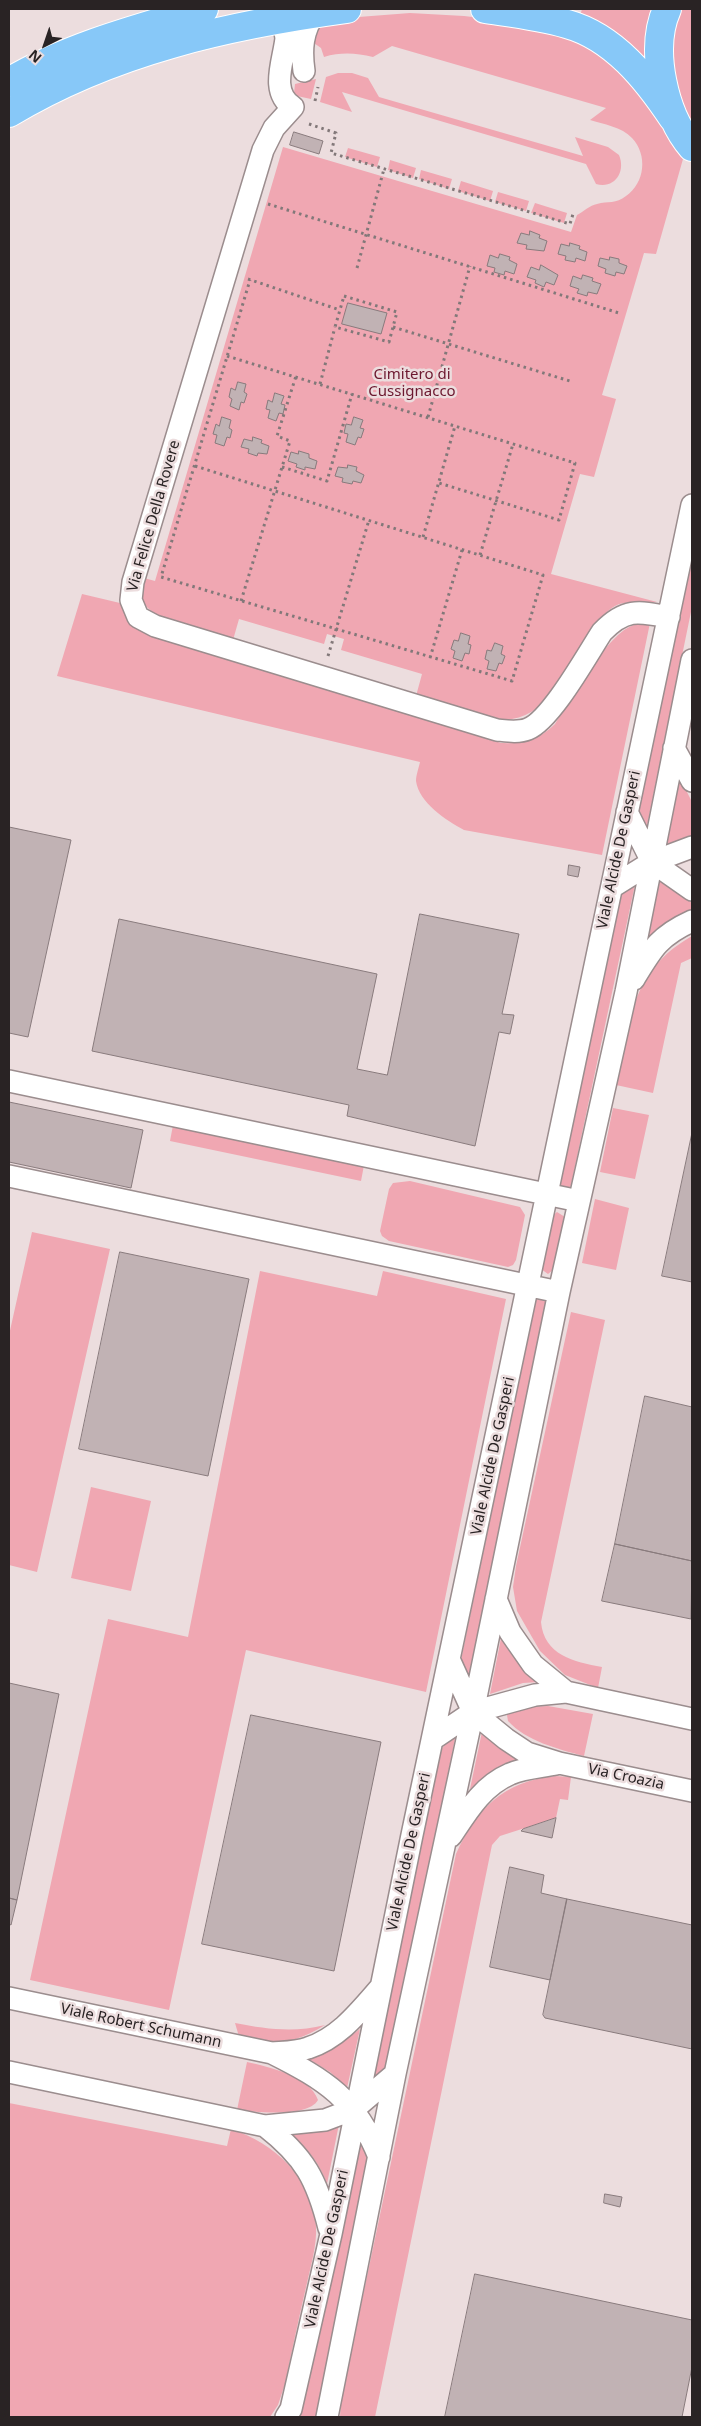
<!DOCTYPE html>
<html>
<head>
<meta charset="utf-8">
<style>
	body { margin:0 }
	#map { position:relative; width:701px; height:2426px; overflow:hidden; background:#ecddde; font-family:"Noto Sans",sans-serif }
	canvas { display:block }
	.frame { position:absolute; inset:0; border:10px solid #292324; pointer-events:none }
	.north { position:absolute; left:20px; top:20px; width:50px; height:50px; -webkit-text-stroke:4px #ecddde; paint-order:stroke; rotate:221deg; font-size:14px; font-weight:700; line-height:20px; text-align:center; color:#292324 }
	.north::after { content:''; display:block; margin:auto; width:18px; height:22px; background:#292324; clip-path:polygon(50% 0,100% 100%,50% 72%,0 100%) }
</style>
</head>
<body>
<div id="map">
<canvas width="701" height="2426"></canvas>
<div class="frame"></div>
<div class="north">N</div>
</div>
<script>
const g = document.querySelector('canvas').getContext('2d');
g.lineJoin = 'round';
function fill(path, color) { g.fillStyle = color; g.fill(path, 'evenodd'); }
function stroke(path, color, width, dash) { g.strokeStyle = color; g.lineWidth = width; g.lineCap = dash ? 'butt' : 'round'; g.setLineDash(dash || []); g.stroke(path); }
function drawText(font, color, halo, rows, align = 'center') {
  g.font = font + ' "Noto Sans",sans-serif'; g.lineWidth = 5; g.setLineDash([]); g.textBaseline = 'middle'; g.strokeStyle = halo; g.fillStyle = color; for (const [text, x, y, turn = 0] of rows) {
    g.save(); g.translate(x, y); g.rotate((+turn || 0) * Math.PI / 180); g.textAlign = isNaN(turn) ? turn : align; if (halo) g.strokeText(text, 0, 0); g.fillText(text, 0, 0); g.restore();
  }
}
const green = new Path2D(`
	M582,9H652L645,41L646,62L580,16Z
	M681,9H692V122C671,87 667,47 681,9Z
	M410,13L464,16L515,22L581,38L648,95L671,140L683,159L656,254L644,253L602,395L616,399L594,477L580,474L551,574L657,602C643,603 627,600 615,606C604,612 597,624 590,634C571,663 550,714 512,719C489,722 440,703 416,696L422,674L341,650L344,639L327,634L324,644L239,619L233,640C213,633 152,621 143,602C140,595 143,585 144,578L155,581L283,147L571,232L577,215C583,212 590,205 597,204C608,201 616,204 626,196C645,183 648,155 632,138C622,127 603,124 590,120L606,108L392,46L373,57C356,53 341,52 324,57L321,48L311,41L320,20Z
	M338,73H352L368,78L379,97L583,156L575,137L608,147L619,155C626,172 615,189 596,184L586,164L342,92L352,112L320,102L326,77Z
	M316,79L311,99L297,96L294,93L295,84Z
	M348,148L380,157L377,167L345,157Z
	M390,160L416,168L413,178L388,170Z
	M421,170L452,179L449,189L419,179Z
	M461,181L493,191L490,201L458,191Z
	M498,192L529,201L526,211L495,202Z
	M535,203L567,213L564,223L531,213Z
	M692,545V607L647,826L637,811Z
	M82,594L120,603L131,624L141,631L501,743C523,744 539,740 555,724C571,700 607,633 634,625C639,624 645,624 650,623L602,855L464,830C446,820 419,803 416,781C416,775 419,767 420,762L57,676Z
	M680,778L692,802V836L666,847Z
	M660,876L669,886L692,903V910L673,919L647,938Z
	M636,880L571,1185L568,1190L561,1187V1183L621,891Z
	M692,936V958L681,963L653,1093L616,1085C631,1021 629,972 692,936Z
	M613,1108L649,1115L635,1179L600,1172Z
	M174,1120L365,1160L361,1181L170,1141Z
	M410,1181L520,1207L525,1215L516,1260L513,1265L508,1267L389,1241L382,1236L380,1231L389,1189L393,1183Z
	M595,1199L629,1208L616,1270L582,1263Z
	M557,1212L565,1217L553,1270L548,1274L541,1269L552,1216Z
	M32,1232L110,1249L37,1572L9,1565V1335Z
	M260,1271L377,1296L383,1271L506,1299L426,1692L246,1650L169,2010L30,1980L108,1619L188,1637Z
	M543,1298L547,1303L469,1676L461,1660L535,1300Z
	M571,1312L605,1320L541,1622C544,1655 574,1662 602,1667L598,1688L565,1675L540,1651L517,1611L513,1587L516,1566Z
	M91,1487L151,1501L131,1591L71,1578Z
	M502,1633L514,1657L539,1682L523,1683L490,1694Z
	M548,1706L593,1714L584,1756C558,1749 526,1741 508,1721L507,1715L512,1711L525,1707Z
	M483,1727L525,1758L495,1769L470,1789Z
	M456,1734L389,2065L387,2070L371,2083L440,1752L447,1741Z
	M555,1776L571,1777L568,1800L560,1799L556,1818L500,1836L492,1845L375,2417H340L341,2400L456,1854C476,1809 504,1781 555,1776Z
	M235,2023C266,2029 294,2033 325,2025C294,2044 276,2045 240,2040Z
	M360,2029L347,2088L330,2072L307,2058L337,2046Z
	M247,2062C269,2067 310,2076 318,2100C308,2118 255,2112 237,2110Z
	M9,2103L227,2146L231,2129C274,2143 313,2178 316,2226C317,2245 311,2265 307,2283C299,2317 292,2350 285,2384L278,2405L270,2417H9Z
	M339,2124L327,2184C320,2164 308,2149 292,2135L320,2131Z
	M359,2139L367,2153L368,2162L317,2417H299L309,2382Z`);
const building = new Path2D(`
	M294,132L323,141L319,154L290,145Z
	M530,231L540,235L539,238L547,241L544,251L526,249L527,245L517,243L521,233L529,235Z
	M570,243L580,246L579,249L587,252L585,261L576,258L575,262L565,260L566,256L558,254L561,244L569,246Z
	M500,254L510,257L509,260L517,264L514,274L505,271L504,275L494,272L495,268L487,266L490,255L498,258Z
	M610,257L619,259V263L627,266L624,274L616,272L615,276L605,273L606,269L598,266L600,258L609,260Z
	M541,265L558,275L554,285L546,282L544,287L535,283L536,280L527,277L531,267L539,270Z
	M583,275L593,278L592,281L601,284L597,294L588,292L587,296L577,293L579,289L570,286L573,276L581,279Z
	M348,303L387,313L381,334L342,324Z
	M238,382L246,384L244,392L247,394L244,403L241,402L239,410L230,406L232,399L229,397L231,388L235,390Z
	M275,393L284,396L281,404L285,405L283,414L279,413L276,421L268,418L270,410L266,409L268,400L272,402Z
	M222,417L231,420L229,428L232,430L230,438L227,437L224,446L215,443L217,435L213,434L216,424L219,426Z
	M354,417L363,420L360,428L364,429L361,438L358,437L355,445L346,442L348,434L344,433L346,424L351,425Z
	M253,437L262,440L261,443L269,446L267,454L258,453L257,456L248,453L249,449L241,447L244,439L252,441Z
	M299,451L309,454V458L317,461L315,469L305,467V470L296,467L297,464L288,461L291,452L298,454Z
	M348,465L357,467L356,471L364,475L361,483L353,481L352,484L342,482L343,478L335,476L338,467L347,468Z
	M461,633L470,636L468,644L471,645L469,654L465,653L462,661L453,658L455,651L451,649L454,640L458,641Z
	M495,643L503,646L501,654L505,656L502,664L499,663L496,671L487,669L489,661L485,659L487,650L491,651Z
	M9,827L71,840L28,1037L9,1033Z
	M569,865L580,867L578,877L568,875Z
	M420,914L519,934L502,1014L514,1015L510,1034L499,1032L475,1146L347,1116L349,1105L92,1051L119,919L377,974L357,1069L387,1075Z
	M9,1102L143,1130L131,1188L9,1162Z
	M692,1133V1282L662,1276Z
	M120,1252L249,1279L208,1476L79,1449Z
	M645,1396L692,1407V1561L615,1544Z
	M615,1544L692,1561L691,1619L602,1601Z
	M9,1683L59,1694L17,1900L9,1898Z
	M251,1715L381,1742L334,1971L202,1944Z
	M556,1818L552,1838L521,1831L523,1829Z
	M510,1867L544,1875L541,1893L567,1899L550,1980L490,1967Z
	M9,1898L17,1900L11,1925L9,1924Z
	M567,1899L692,1925V2049L545,2018L543,2015Z
	M605,2194L622,2197L620,2207L604,2203Z
	M475,2274L692,2320V2367L682,2417H445Z`);
const path = new Path2D(`
	M315,101L318,87
	M309,124L336,133L331,153L570,224L573,214
	M268,204L619,313
	M357,268L384,169
	M248,279L340,310
	M344,296L397,312L389,342L335,327Z
	M393,327L573,382
	M227,356L575,463L559,520L439,483
	M320,384L335,327
	M428,417L470,266
	M195,466L543,575L512,681L161,577L250,280
	M282,467L327,481L352,394
	M423,537L455,426
	M480,555L513,444
	M241,601L290,441L277,436L296,376
	M328,656L369,520
	M430,658L462,550`);
const minor = new Path2D(`
	M278,20L285,32L286,38C284,60 269,92 293,107L274,128L263,150L133,582L131,600L138,617L155,626L497,730C507,731 518,733 528,729C551,720 587,655 602,632C625,608 638,611 669,617
	M304,71C301,50 302,31 315,13
	M674,748L692,781
	M627,812L652,862L692,890
	M612,887L652,862L692,847
	M634,979C652,949 659,936 692,921
	M9,1081L579,1201
	M9,1176L559,1292
	M496,1599L510,1632L533,1665L566,1692
	M449,1659L473,1712L506,1739L527,1753L559,1763L692,1791
	M433,1739L473,1712L535,1695L566,1692L692,1719
	M451,1836C467,1812 482,1786 510,1774C523,1768 541,1767 556,1764
	M9,1998L272,2053C326,2080 356,2099 379,2157
	M272,2053C284,2052 297,2052 308,2048C339,2038 359,2012 380,1988
	M9,2072L265,2126L325,2120L354,2109L395,2074
	M265,2126C305,2157 317,2180 329,2228
	M286,2417L291,2409L331,2234L412,1835L692,505
	M327,2417L395,2074L473,1712L559,1292L626,992L692,660`);
const major = new Path2D(`
	M485,9C512,13 540,16 567,24C614,37 647,79 673,118
	M667,9C649,49 664,115 692,147
	M9,82C67,47 139,28 204,9
	M9,113C112,51 229,25 347,9`);
const parkNames = [
	["Cimitero di",412,375],
	["Cussignacco",412,392]
];
const streetNames = [
	["Via Felice Della Rovere",154,516,-74],
	["Viale Alcide De Gasperi",619,850,-78],
	["Viale Alcide De Gasperi",493,1456,-78],
	["Via Croazia",626,1777,12],
	["Viale Alcide De Gasperi",409,1852,-78],
	["Viale Robert Schumann",141,2026,12],
	["Viale Alcide De Gasperi",327,2249,-78]
];
fill(green, '#f0a7b2');
fill(building, '#c1b2b4');
stroke(building, '#897b7d', 1);
stroke(minor, '#9b8d8e', 24);
stroke(major, '#fff', 30);
stroke(path, '#827879', 3, [2.5, 4]);
stroke(minor, '#fff', 21);
stroke(major, '#87c8f8', 28);
drawText('15px', '#6c182f', '#ecddde', parkNames);
drawText('15px', '#292324', '#ecddde', streetNames);
</script>
</body>
</html>
